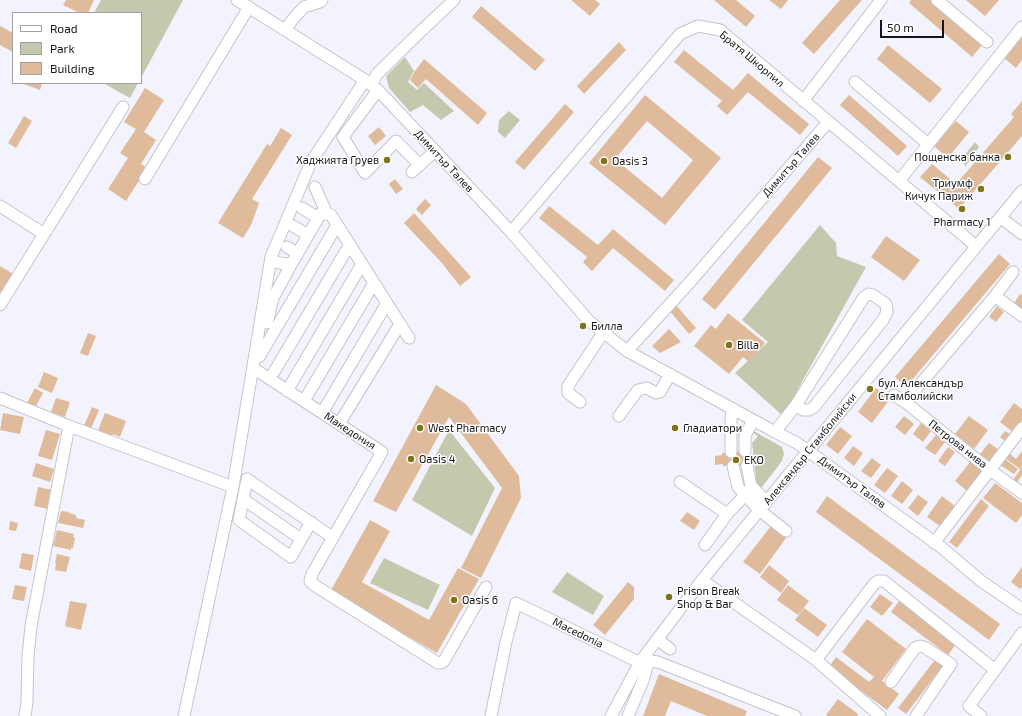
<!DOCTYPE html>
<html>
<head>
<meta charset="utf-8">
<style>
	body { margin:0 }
	#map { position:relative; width:1022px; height:716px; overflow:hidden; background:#f2f3fd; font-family:"Exo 2",sans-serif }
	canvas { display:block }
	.legend { position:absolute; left:12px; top:12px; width:130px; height:72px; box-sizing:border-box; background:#fff; border:1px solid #a1a1a3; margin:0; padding:5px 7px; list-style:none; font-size:12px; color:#141518 }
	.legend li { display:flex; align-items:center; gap:8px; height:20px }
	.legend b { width:20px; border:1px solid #a1a1a3 }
	.scale { position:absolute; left:880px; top:20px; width:64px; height:18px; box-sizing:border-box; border:2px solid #141518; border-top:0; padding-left:5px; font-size:12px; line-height:14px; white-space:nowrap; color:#141518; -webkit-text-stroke:3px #fff; paint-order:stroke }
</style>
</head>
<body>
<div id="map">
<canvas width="1022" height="716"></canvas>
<ul class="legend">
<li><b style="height:5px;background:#fff"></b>Road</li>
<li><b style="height:11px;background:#c6c8ae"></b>Park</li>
<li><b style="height:11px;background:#dfbb9b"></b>Building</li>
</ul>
<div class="scale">50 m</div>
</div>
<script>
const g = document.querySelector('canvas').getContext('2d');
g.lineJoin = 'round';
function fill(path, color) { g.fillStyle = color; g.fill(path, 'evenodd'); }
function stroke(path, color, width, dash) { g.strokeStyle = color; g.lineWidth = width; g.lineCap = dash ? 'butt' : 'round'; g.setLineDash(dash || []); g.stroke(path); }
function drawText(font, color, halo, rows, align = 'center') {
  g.font = font + ' "Exo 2",sans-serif'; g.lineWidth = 3; g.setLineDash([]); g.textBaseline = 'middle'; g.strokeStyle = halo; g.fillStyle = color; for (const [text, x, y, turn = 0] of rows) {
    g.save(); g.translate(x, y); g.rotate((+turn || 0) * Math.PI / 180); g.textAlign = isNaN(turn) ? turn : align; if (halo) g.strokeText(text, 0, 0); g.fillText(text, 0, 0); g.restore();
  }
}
const green = new Path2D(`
	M101,0H183L141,78V13H94Z
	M405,57L414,71L408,82L417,90L424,83L454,111L441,120L423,105L410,112L389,88L386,76Z
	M103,83H138L130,98Z
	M509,111L520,120L505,138L498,132L499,120Z
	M975,142L979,147L965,167L963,157Z
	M820,225L836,243L837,256L866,267L783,416L735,373L768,342L742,320Z
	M750,429L782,447L784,454L782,461L762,487H754L752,483L756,477L752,443L758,436L748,430Z
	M449,430L495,488L472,536L412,500Z
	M384,558L440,585L428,610L370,583Z
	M567,572L604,596L593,615L552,592Z`);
const building = new Path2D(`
	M66,0H94L88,13H80L63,5Z
	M571,0H595L600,4L590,16Z
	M714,0H736L755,16L746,27Z
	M769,0H788L781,9Z
	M840,0H862L814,54L802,43Z
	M911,0H930L982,45L972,57L909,3Z
	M966,0H999L985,16Z
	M481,6L545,60L535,71L472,17Z
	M0,26L13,33V52L0,45Z
	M1022,36V60L1016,68L1004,58Z
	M619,42L626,50L584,94L577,86Z
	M888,45L942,89L930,103L877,59Z
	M684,50L733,90L748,73L809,124L800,135L748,92L727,115L717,106L722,101L674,62Z
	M424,59L487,113L478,125L426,79L418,88L410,80L415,71Z
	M21,83H42L40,90Z
	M145,88L164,100L144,132L156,140L141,164L147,168L126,201L108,189L128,158L120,153L136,129L124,122Z
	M645,95L721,158L665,225L589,163ZM647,121L693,160L662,198L615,159Z
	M849,95L907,146L898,156L840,105Z
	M1022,101V136L959,209L920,177L932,164L956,184L1014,117L1011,114Z
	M565,104L574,112L524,170L515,162Z
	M24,116L32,121L16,148L8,143Z
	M956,121L969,132L948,158L934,146Z
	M379,127L386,136L375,145L368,136Z
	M281,128L292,135L252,199L259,203L251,225L243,238L218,223L267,144L270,146Z
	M818,157L832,168L715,310L702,299Z
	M395,179L403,189L396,194L389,184Z
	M425,199L431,205L422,215L416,209Z
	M549,206L598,245L613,229L674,280L665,291L613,248L592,271L583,262L587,257L539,218Z
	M414,213L471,277L460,286L441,262L404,223Z
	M886,236L920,260L904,281L871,257Z
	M999,254L1010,264L906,387L895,377Z
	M0,266L15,275L0,300Z
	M1020,294L1022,295V313L1012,306Z
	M675,304L696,328L689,334L669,310Z
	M997,306L1004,312L996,322L989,317Z
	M728,313L765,343L749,362L743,357L729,374L694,346L711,325L716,329Z
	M669,329L681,342L660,353L652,346Z
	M88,333L96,336L88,356L80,353Z
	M44,372L58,378L52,393L38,387Z
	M436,385L466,404L519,476L521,498L481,578L461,568L502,488L449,417L396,512L373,501Z
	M35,388L43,393L35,408L27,403Z
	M876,388L890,399L872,423L858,412Z
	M56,398L70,402L65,417L51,412Z
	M1014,403L1022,409V420L1013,432L1000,422Z
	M92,407L99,410L90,431L83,428Z
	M3,413L24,417L20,434L0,430Z
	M105,413L126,421L120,437L113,434L110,441L97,433Z
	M904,416L914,424L905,435L895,427Z
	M969,416L988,430L974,449L955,434Z
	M921,423L931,431L923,442L913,434Z
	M840,427L852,436L838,454L826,445Z
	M46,430L60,434L52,460L38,456Z
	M1005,431L1010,434L1005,441L1000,437Z
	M936,435L945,442L935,455L925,448Z
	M989,443L999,450L990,462L980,454Z
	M853,446L863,453L854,466L844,458Z
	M948,447L955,452L945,466L938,461Z
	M750,450L751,464L747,465L723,466V464L715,465V456L722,455V453Z
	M1022,451V466L1020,469L1005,458L1009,453L1016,459Z
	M872,458L881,465L871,478L861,471Z
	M1005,459L1018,469L1014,474L1000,465Z
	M970,462L982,471L967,491L955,481Z
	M36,463L54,469L50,482L32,476Z
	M1022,467V475L1017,483L1013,480Z
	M887,468L898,476L885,493L874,485Z
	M902,481L913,490L902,504L891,496Z
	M995,483L1022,503V515L1016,523L983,498Z
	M38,487L52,490L48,509L34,506Z
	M918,495L928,502L918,516L908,508Z
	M827,496L1000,624L989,640L816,512Z
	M942,496L955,506L940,526L927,517Z
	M981,499L989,506L957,548L949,542Z
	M61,511L69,512V513L76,515V518L85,520L83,528L58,523Z
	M687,512L700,521L694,530L680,521Z
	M370,520L390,531L362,582L429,620L458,568L479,579L437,653L330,592Z
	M10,521L18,523L16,531L9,530Z
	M771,526L786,538L760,574L743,562Z
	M57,530L74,534L73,537L75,538L73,548H71V550L53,546Z
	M22,553L34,555L31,571L19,568Z
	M57,554L70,557L66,572L55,570L56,563H55Z
	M769,565L789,581L781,593L760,577Z
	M1022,567V587L1020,589L1011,582Z
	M628,582L634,587V599L605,635L593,625Z
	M15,585L27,587L24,601L12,599Z
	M788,585L809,601L798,615L777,600Z
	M880,594L893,603L882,616L870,607Z
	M70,601L87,604L81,630L65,626Z
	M899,601L956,644L948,655L891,612Z
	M804,608L827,625L818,637L795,620Z
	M867,619L906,649L882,681L899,694L887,710L829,667L836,657L869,682L874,677L842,652Z
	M937,657L945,663L906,714L898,708Z
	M659,674L747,711L745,716H707L671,701L665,716H643Z
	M838,699L858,714L857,716H828L826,715Z`);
const minor = new Path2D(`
	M237,0L365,80L378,90L511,232L589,321L627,351L775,432L797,443L941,547L981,581L1022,609
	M937,0L987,42
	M285,30L293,19L304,7L320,2L322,0
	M855,82L928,144
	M371,85L377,74L419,33L454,0
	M378,90L343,137L365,173L396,141L420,165
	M803,101L881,0
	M412,172L435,151
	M145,179L249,7
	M899,181L1022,27
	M315,187L327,214
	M0,206L44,234
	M302,208L318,218
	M1000,217L1022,234
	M293,226L308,235
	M511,232L680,34L698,26L720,30L976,246
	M287,247L298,253
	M271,261L285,264L292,263L321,213L331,215L409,338
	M995,296L1022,316
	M0,305L123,107
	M267,323L273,298L292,263
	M627,351L691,281L828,122
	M259,357L337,225
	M253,368L382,452L312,574L310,581L314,585L438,663H441L444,661L486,587
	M274,372L350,244
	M287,391L362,264
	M894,395L905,402L990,470L1022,493
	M0,398L69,426L233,487
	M304,401L374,283
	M580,402L568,393V386L603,333
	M905,402L995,296L1013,272
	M322,413L387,303
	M619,416L638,390L647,388L656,393L660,392L670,374
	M339,424L400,324
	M775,432L796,405L864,297L869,294L873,295L886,304L887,312L883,320L814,407L809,410H803L796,405
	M745,451V436L753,420
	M731,452V421L732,409
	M747,465L751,486L766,501
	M733,466L738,487L759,510L786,531
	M680,482L727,514
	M243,499L301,539
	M311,522L291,557L239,520L247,479L332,537
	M934,543L1022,428
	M705,545L727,514L752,488
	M702,580L816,660L880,716
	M657,639L670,649
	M816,660L874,584L878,581H884L995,670
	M647,666L651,661L658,662L795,716
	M891,682L915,648L920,646L924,647L951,664L916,716
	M25,716L27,702L28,656L31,626L69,426
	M184,716L233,487L271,257L311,162L365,80
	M491,716L506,642L516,603L647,666L644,678L628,716
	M611,716L640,662L702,580L1022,191
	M981,716L969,706L1022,633`);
const markers = [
	[1008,157,4,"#7e7518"],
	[387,160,4,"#7e7518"],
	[604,161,4,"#7e7518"],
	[981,189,4,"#7e7518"],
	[962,209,4,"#7e7518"],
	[583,326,4,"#7e7518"],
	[729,345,4,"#7e7518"],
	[870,389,4,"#7e7518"],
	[420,428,4,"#7e7518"],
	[675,428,4,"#7e7518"],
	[411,459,4,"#7e7518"],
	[736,460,4,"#7e7518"],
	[669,597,4,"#7e7518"],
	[454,600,4,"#7e7518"]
];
const streetNames = [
	["Братя Шкорпил",752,59,40],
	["Димитър Талев",444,161,47],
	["Димитър Талев",791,165,-49],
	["Македония",350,431,33],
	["Петрова нива",958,444,38],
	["Александър Стамболийски",810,449,-51],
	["Димитър Талев",852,482,36],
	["Macedonia",578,633,26]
];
const poiNames = [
	["Пощенска банка",1000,157,"right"],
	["Хаджията Груев",379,160,"right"],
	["Oasis 3",612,161],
	["Триумф",973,183,"right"],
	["Кичук Париж",973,196,"right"],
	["Pharmacy 1",962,222,"center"],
	["Билла",591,326],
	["Billa",737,345],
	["бул. Александър",878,383],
	["Стамболийски",878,396],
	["West Pharmacy",428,428],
	["Гладиатори",683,428],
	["Oasis 4",419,459],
	["EKO",744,460],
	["Prison Break",677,591],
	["Shop & Bar",677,604],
	["Oasis 6",462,600]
];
fill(green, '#c6c8ae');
fill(building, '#dfbb9b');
stroke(minor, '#c3c5cf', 13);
stroke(minor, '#fff', 11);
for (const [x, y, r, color] of markers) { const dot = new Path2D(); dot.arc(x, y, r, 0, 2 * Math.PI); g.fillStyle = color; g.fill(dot); stroke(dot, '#fff', 1.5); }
drawText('11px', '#141518', '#fff', streetNames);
drawText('11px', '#141518', '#fff', poiNames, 'left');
</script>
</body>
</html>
